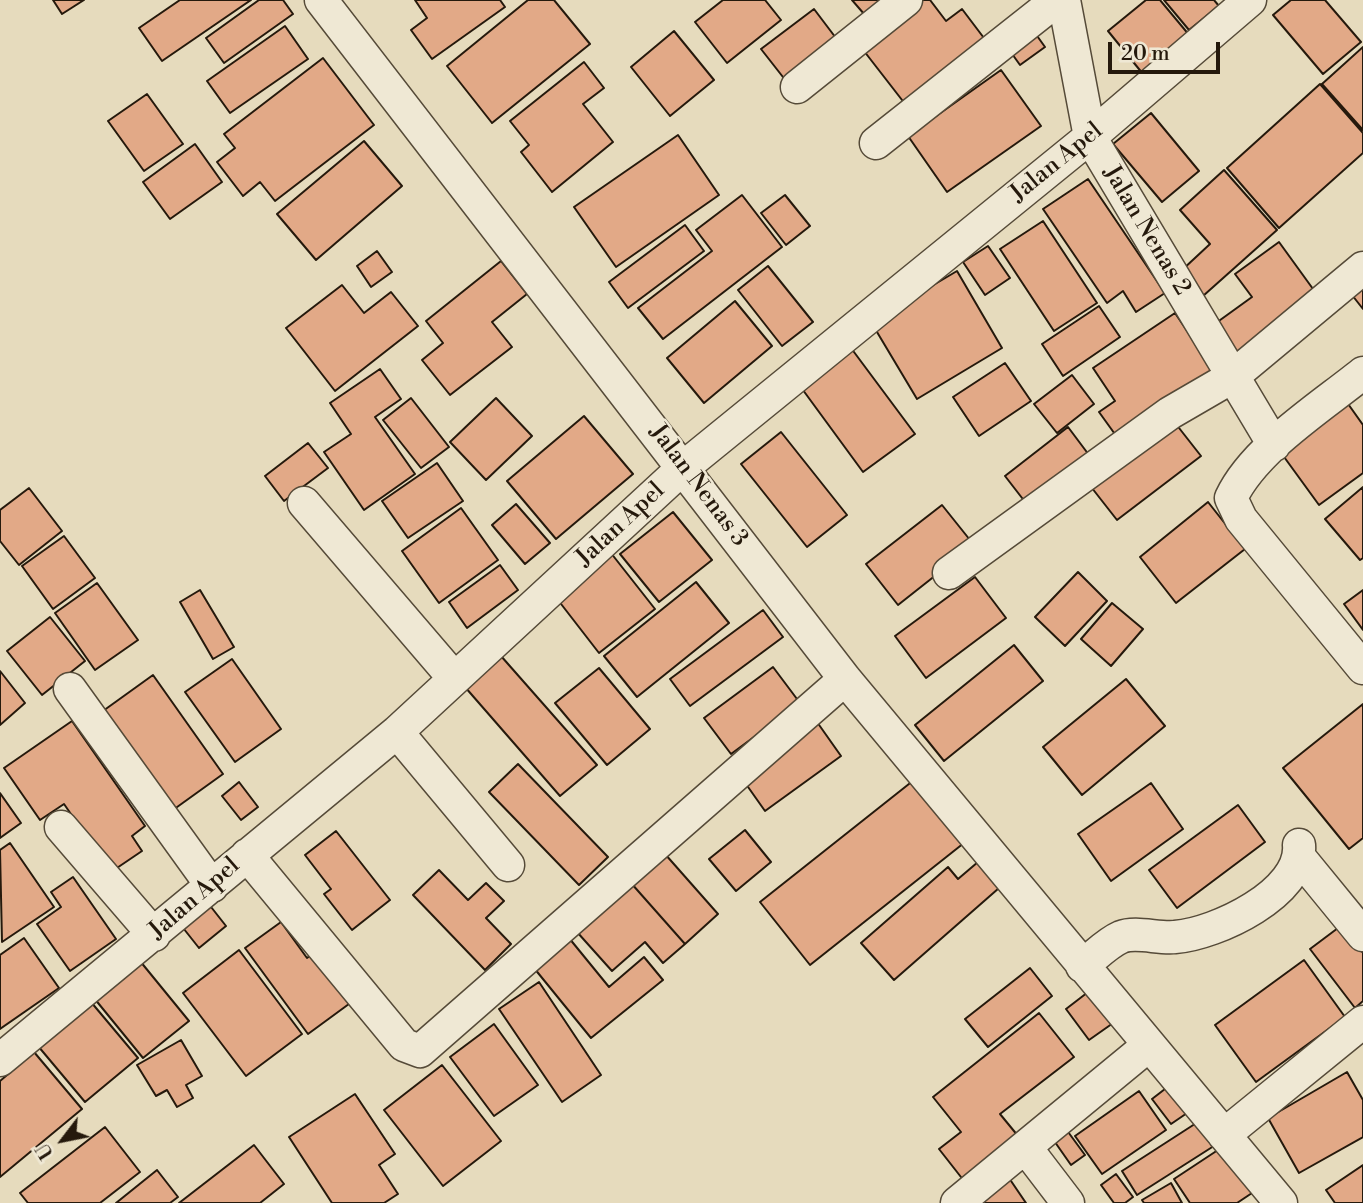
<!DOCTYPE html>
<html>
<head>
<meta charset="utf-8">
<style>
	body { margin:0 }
	#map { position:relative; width:1363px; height:1203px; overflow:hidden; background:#e6dbbd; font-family:"Libre Bodoni",serif }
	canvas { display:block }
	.north { position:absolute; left:28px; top:1105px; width:70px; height:70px; -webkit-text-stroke:5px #efe8d4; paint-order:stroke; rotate:238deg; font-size:19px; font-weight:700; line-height:28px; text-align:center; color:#25190c }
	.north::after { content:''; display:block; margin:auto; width:24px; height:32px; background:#25190c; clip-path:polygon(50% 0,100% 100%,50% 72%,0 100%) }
	.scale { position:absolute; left:1108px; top:42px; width:112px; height:32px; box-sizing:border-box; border:4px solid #25190c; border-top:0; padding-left:9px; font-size:21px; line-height:24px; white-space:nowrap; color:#25190c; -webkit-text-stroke:5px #efe8d4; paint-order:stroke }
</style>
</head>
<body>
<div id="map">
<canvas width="1363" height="1203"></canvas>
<div class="north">U</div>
<div class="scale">20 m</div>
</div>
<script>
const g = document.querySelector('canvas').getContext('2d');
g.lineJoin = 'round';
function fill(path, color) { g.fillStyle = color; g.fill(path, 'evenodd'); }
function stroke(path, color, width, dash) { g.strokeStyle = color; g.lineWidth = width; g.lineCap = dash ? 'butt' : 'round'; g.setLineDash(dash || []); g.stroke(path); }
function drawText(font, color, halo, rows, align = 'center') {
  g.font = font + ' "Libre Bodoni",serif'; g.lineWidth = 5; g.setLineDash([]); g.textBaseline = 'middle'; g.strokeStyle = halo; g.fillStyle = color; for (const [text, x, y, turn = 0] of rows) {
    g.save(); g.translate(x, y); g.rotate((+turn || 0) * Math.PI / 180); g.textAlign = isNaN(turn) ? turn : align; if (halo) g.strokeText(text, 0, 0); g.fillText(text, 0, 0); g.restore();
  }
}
const building = new Path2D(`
	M53,0H84L62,14Z
	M180,0H251L162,61L139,28Z
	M259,0H283L293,14L224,63L206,38Z
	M415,0H500L505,7L432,59L411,30L427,18Z
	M528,0H554L590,44L492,123L447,66Z
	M723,0H765L781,20L727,63L695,22Z
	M852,0H896L871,22Z
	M912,0H930L946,21L962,9L990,46L909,109L857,42Z
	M1146,0H1160L1190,36L1143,74L1108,31Z
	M1164,0H1214L1219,6L1189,30Z
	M1291,0H1325L1361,42L1323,74L1273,15Z
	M814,9L842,46L790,86L761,49Z
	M285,26L308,59L230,113L207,81Z
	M1030,26L1045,47L1020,65L1005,44Z
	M674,31L714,80L670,116L631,67Z
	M1363,47V130L1322,84Z
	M323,58L374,125L275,201L260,182L243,196L217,162L235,148L224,134Z
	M584,62L604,88L583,104L613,142L552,192L521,152L529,145L510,121Z
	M1001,70L1041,126L947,192L908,136Z
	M1320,84L1363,133V153L1279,228L1227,168Z
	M147,94L183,144L144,171L108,121Z
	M1151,113L1199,171L1162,202L1113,144Z
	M678,135L719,195L616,267L574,207Z
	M364,141L402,186L316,260L277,214Z
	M195,144L222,182L170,219L143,182Z
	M1224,170L1277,230L1203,296L1181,271L1210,244L1180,210Z
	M1088,179L1165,293L1136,312L1123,291L1107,303L1043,209Z
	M742,195L782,247L663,339L638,308L712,251L696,230Z
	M785,195L810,226L786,245L761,213Z
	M1043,221L1097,303L1054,331L1000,249Z
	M685,225L704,251L628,308L609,282Z
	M1279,242L1321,300L1241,358L1216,323L1252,297L1235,274Z
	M988,246L1010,278L985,295L963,262Z
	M377,251L392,272L371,287L357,266Z
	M501,261L527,294L492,322L512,347L450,395L422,360L443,343L426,321Z
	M768,266L813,322L782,346L738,290Z
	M957,271L1002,348L917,399L871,322Z
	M342,285L364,313L391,292L418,326L335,391L286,328Z
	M1363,286V309L1352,295Z
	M735,301L772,346L704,403L667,358Z
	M1099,306L1120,337L1063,376L1042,344Z
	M1175,313L1215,372L1117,437L1099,412L1115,401L1093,368Z
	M851,348L915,434L863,472L800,386Z
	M1005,363L1031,401L979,436L953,397Z
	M380,369L401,399L375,417L415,474L364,510L324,452L351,434L330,403Z
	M1072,375L1094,404L1057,433L1034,404Z
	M411,398L449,447L421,468L383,420Z
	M496,398L532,436L486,480L450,442Z
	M1346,401L1363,425V473L1319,505L1279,450Z
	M584,416L633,474L556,539L507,481Z
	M1172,419L1201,456L1117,520L1088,483Z
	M1068,427L1092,459L1029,507L1005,476Z
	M781,432L847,515L807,547L741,464Z
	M308,443L328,468L284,501L265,476Z
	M437,463L463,501L408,538L382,501Z
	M1363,487V558L1360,560L1325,519Z
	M29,488L62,531L19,565L0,541V510Z
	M1208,502L1245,549L1176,603L1140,557Z
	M516,504L550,543L525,564L492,525Z
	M942,505L974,545L898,605L866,564Z
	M461,508L498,560L439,603L402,551Z
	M673,512L712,560L659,602L620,554Z
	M64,536L95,578L53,609L22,566Z
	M607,548L655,609L599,653L551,591Z
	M500,565L518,590L467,628L449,602Z
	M1078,572L1107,601L1065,646L1035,617Z
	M975,577L1006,618L926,678L895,636Z
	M696,582L729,623L637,697L604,656Z
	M97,583L138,640L95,670L55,613Z
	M200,590L234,647L213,659L180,602Z
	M1363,590V630L1344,604Z
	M1112,603L1143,629L1111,666L1081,639Z
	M763,610L783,637L690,706L670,679Z
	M50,617L85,661L42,695L7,651Z
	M1014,645L1043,681L944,761L915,725Z
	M501,656L597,765L560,796L465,687Z
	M232,659L281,729L235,762L185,692Z
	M773,667L800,703L731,754L704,718Z
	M599,668L650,729L607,765L555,703Z
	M0,671L25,703L0,725Z
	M153,675L223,774L166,815L96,716Z
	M1126,679L1165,726L1082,795L1043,747Z
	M1363,704V838L1349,849L1283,768Z
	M72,721L145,826L132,836L142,851L111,872L64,804L40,820L4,768Z
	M817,722L841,756L765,811L741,777Z
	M518,764L608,857L579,885L489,792Z
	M919,776L969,839L810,965L760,902Z
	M239,782L258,807L241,820L222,796Z
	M1151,783L1183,829L1111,881L1078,834Z
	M0,793L21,823L0,838Z
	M1238,805L1265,842L1177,908L1149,870Z
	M745,830L771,862L736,891L709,859Z
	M336,831L390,900L352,930L324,894L331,889L305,855Z
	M10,843L54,907L2,942L0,850Z
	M665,854L718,914L685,944L631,883Z
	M985,856L1007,881L894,980L861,943L948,867L958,879Z
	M439,870L468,900L486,883L504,901L486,918L511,944L485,970L413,895Z
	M73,877L116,939L70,971L37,924L61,907L51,892Z
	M631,883L685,944L663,963L645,942L612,971L577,932Z
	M204,898L226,926L199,948L176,919Z
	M281,922L307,958L317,951L353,1001L308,1034L245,948Z
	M1342,925L1363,953V1001L1355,1008L1310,949Z
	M24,938L59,988L0,1029V955Z
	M569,938L609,987L644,957L663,980L591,1038L534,968Z
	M239,950L302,1034L246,1076L183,993Z
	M1304,960L1345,1017L1256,1082L1215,1025Z
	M140,961L189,1021L143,1058L94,998Z
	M1030,968L1052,996L988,1047L965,1019Z
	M539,982L601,1075L562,1102L499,1009Z
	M1092,989L1116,1021L1089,1040L1066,1009Z
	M91,1002L138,1058L85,1102L38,1046Z
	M1039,1013L1074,1057L1000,1114L1023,1142L968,1186L939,1149L961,1132L933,1097Z
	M494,1024L538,1085L494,1116L450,1057Z
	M181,1040L202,1076L186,1085L193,1098L177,1107L167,1090L156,1096L137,1065Z
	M34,1052L82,1109L0,1177V1081Z
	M442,1065L501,1141L443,1186L384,1110Z
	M1347,1072L1363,1100V1137L1299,1173L1268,1118Z
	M1174,1082L1193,1109L1171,1124L1152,1099Z
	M1139,1091L1166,1130L1102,1174L1075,1136Z
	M355,1094L395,1154L379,1165L398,1194L384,1203H332L289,1137Z
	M1201,1120L1217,1144L1137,1195L1122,1171Z
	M1063,1125L1085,1155L1071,1165L1050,1135Z
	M105,1127L140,1172L100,1203H28L20,1193Z
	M254,1145L284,1184L260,1203H179Z
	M1224,1146L1255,1191L1237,1203H1190L1174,1179Z
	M1363,1165V1203H1335L1326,1190Z
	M157,1170L178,1197L170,1203H116Z
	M1116,1174L1133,1197L1125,1203H1114L1101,1185Z
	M1009,1178L1026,1203H972Z
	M1171,1183L1182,1203H1144L1142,1200Z`);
const street = new Path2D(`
	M321,0L845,679L1281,1203
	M1064,0L1090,137L1274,445
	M797,87L906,0
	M876,143L1057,0
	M1363,373C1321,407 1254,449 1231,498L1241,519L1363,668
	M304,503L454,678
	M949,573L1170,413L1232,377L1363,268
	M70,689L212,886
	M397,732L508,865
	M61,827L154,935
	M247,855L404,1045L420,1051L845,679
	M1300,858L1363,935
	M1082,966C1094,957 1107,943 1121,937C1136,931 1159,939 1175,937C1216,934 1303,893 1299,845
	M0,1060L397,732L684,467L1090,137L1250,0
	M1224,1135L1363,1022
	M1026,1148L1068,1203
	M957,1203L1149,1045`);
const streetNames = [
	["Jalan Apel",1057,163,-39],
	["Jalan Nenas 2",1146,231,59],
	["Jalan Nenas 3",698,486,53],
	["Jalan Apel",621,525,-43],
	["Jalan Apel",195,899,-41]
];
fill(building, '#e2a987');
stroke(building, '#25190c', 2);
stroke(street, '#554a38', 35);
stroke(street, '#efe8d4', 32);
drawText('24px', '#25190c', '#efe8d4', streetNames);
</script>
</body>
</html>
